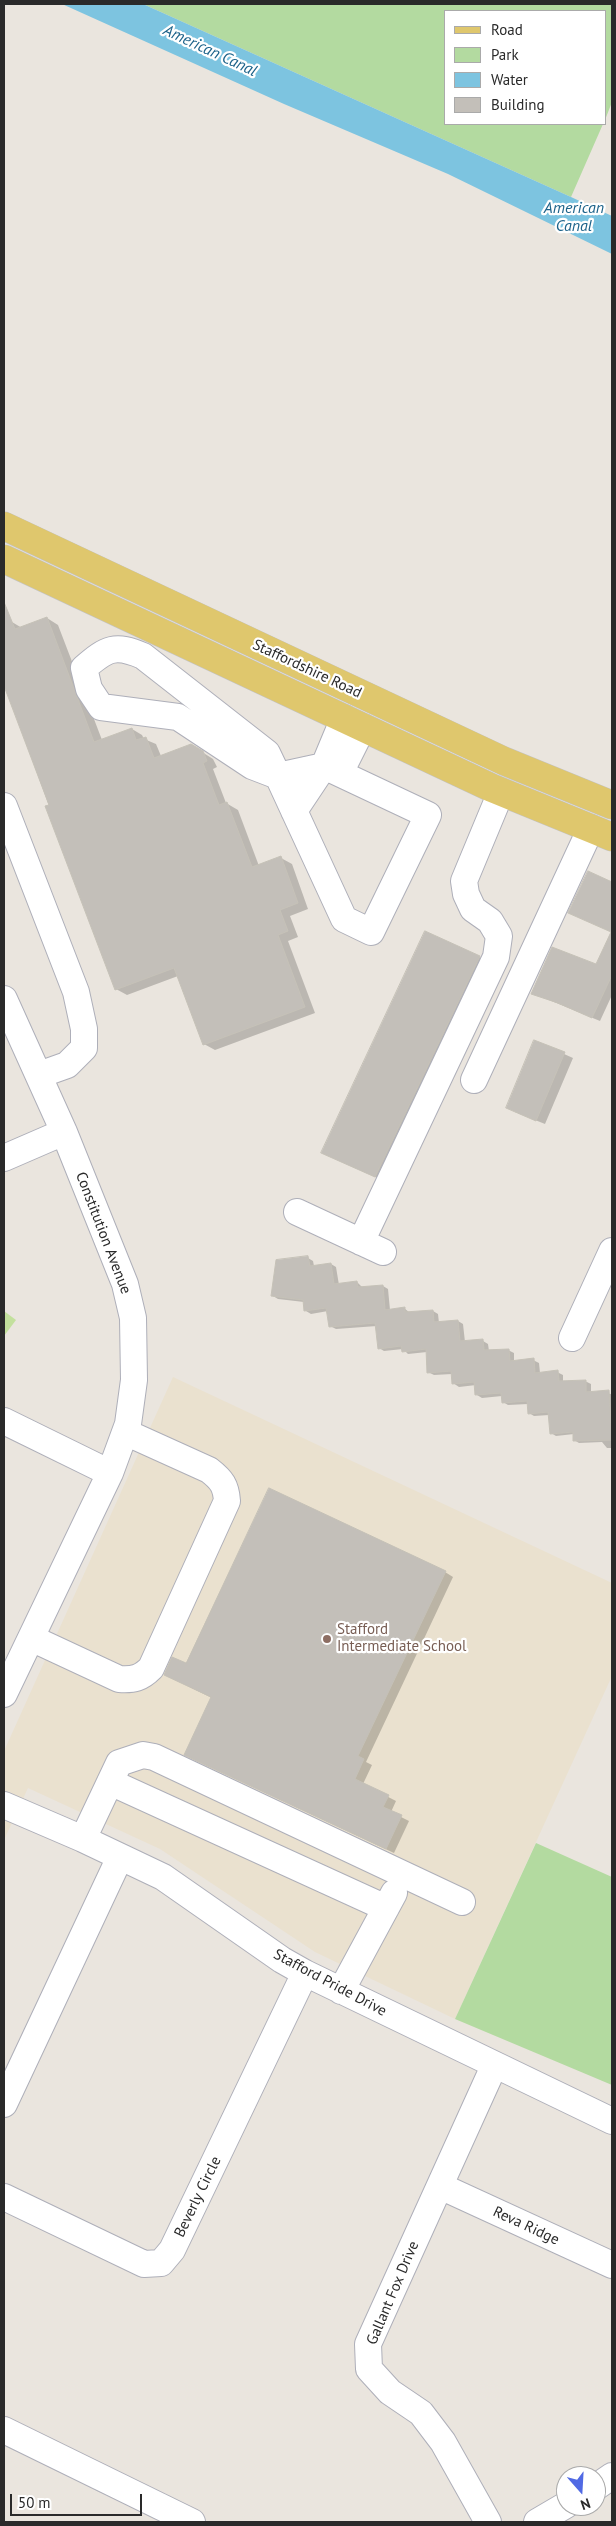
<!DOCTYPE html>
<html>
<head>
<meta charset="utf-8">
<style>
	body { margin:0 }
	#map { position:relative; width:616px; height:2526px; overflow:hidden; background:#eae5de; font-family:"PT Sans",sans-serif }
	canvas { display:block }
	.frame { position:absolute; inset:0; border:5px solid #2a2a2a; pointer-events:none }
	.legend { position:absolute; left:444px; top:10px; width:162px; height:115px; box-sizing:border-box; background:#fff; border:1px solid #aaa; margin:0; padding:6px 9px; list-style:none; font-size:15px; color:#2a2a2a }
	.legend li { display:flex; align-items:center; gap:10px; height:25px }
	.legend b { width:25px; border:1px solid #aaa }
	.north { position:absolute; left:556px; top:2466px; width:50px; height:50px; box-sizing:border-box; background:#fff; border:1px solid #aaa; border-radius:50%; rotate:161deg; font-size:14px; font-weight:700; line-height:20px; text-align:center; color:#2a2a2a }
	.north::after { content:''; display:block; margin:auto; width:18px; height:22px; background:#516ae4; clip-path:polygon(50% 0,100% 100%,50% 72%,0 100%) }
	.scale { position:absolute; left:10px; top:2494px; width:132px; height:22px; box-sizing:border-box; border:2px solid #2a2a2a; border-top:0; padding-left:6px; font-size:15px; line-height:18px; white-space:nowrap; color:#2a2a2a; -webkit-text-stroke:4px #fff; paint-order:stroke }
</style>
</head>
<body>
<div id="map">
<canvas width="616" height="2526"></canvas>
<div class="frame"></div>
<ul class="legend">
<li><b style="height:6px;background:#dfc76d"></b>Road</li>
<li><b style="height:14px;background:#b3daa0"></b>Park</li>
<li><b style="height:14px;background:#7dc4e0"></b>Water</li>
<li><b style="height:14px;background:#c3bfb9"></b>Building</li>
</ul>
<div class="north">N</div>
<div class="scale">50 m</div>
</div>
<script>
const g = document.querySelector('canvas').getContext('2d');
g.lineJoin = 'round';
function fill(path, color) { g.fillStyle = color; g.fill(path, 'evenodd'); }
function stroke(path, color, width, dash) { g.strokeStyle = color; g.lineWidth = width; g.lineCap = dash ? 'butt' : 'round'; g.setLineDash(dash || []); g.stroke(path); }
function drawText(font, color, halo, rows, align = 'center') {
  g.font = font + ' "PT Sans",sans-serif'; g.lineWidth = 4.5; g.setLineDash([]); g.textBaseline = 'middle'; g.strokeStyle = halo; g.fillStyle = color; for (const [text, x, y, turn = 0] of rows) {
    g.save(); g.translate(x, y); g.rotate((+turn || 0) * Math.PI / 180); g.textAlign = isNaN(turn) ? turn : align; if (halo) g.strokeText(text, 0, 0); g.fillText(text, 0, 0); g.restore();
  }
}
const education = new Path2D(`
	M173,1377L612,1583V1676L455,2019L315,1952L160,1849L28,1788L4,1840V1751Z`);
const green = new Path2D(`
	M143,4H612V102L605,120V11H445V124H603L571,197Z
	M536,1843L612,1877V2085L455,2019Z`);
const pitch = new Path2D(`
	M4,1311L16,1320L4,1336Z`);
const water = new Path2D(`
	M62,4H143L571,197L612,216V254L448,174L284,104Z`);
const shadow = new Path2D(`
	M47,618L58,625L102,740L132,729L142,735L144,739L156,744L161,756L202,752L213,759L217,767L213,769L226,803L238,810L259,866L281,858L292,864L308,909L290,916L298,937L288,941L315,1013L215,1050L204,1044L178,976L127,995L116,989L4,683V625L12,622L22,628Z
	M606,881L612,884L605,903L612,907V995L600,1021L532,993L596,966L612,932L577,916Z
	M479,957L490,963L386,1182L322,1153Z
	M535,1041L573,1058L545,1124L515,1112Z
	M308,1258L313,1261L314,1266L331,1264L336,1267L339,1285L357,1282L363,1288L383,1286L388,1289L390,1310L404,1308L410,1313L433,1311L438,1314L439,1323L458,1321L463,1324L465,1342L483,1341L488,1344L489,1351L508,1350L514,1353V1361L533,1360L539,1363L540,1373L557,1372L563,1375V1382L585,1381L591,1384V1393L612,1394V1448H607L602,1442L579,1443L574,1440V1434L556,1436L551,1433L549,1415L534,1416L529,1413L528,1404L508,1405L503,1402L502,1396L482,1398L477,1395L476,1385L459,1387L453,1383L452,1374L434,1375L428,1372L427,1352L408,1354L403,1349L384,1351L379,1348L377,1326L336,1329L330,1326L328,1311L311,1314L306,1311L304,1302L278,1299L273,1296Z
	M445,1572L453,1577L366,1762L372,1765L363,1784L396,1801L391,1812L409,1821L394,1853L194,1759L212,1698L165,1675L186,1665Z`);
const building = new Path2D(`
	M4,602L15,629L47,617L94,742L132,728L136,740L146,737L154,758L191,744L203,751L207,761L203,763L219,805L227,802L252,867L281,856L298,903L280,910L288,931L278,935L305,1007L203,1045L174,968L115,990L45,806L49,805L4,686Z
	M588,871L612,882V975L592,1018L558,1003L531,994L552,947L596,964L611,932L568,913Z
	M425,931L480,956L375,1177L321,1153Z
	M534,1040L565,1052L536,1121L506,1108Z
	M308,1256L310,1266L331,1263L334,1284L357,1281L358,1287L383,1285L385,1310L405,1307V1312L433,1310L434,1322L458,1320L460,1341L483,1339L484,1350L509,1349L510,1361L534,1358L535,1373L558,1370L559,1381L586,1380V1392L609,1390L612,1440L573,1441V1432L550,1434L548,1412L528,1414L527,1401L502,1403L501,1393L475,1395L474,1382L452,1384L451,1371L427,1373L426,1349L402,1352L401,1346L378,1349L375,1323L329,1327L326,1308L304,1311L303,1300L271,1296L276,1260Z
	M269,1488L446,1571L358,1756L364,1759L355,1779L389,1795L383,1807L402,1815L386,1849L184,1755L211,1697L164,1675L172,1657L186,1663Z`);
const minor = new Path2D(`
	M340,773L363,727
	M278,776L267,753L143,656C115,644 107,648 84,668L89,689L101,707L178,717L252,766L278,776L324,766L428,815L371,932L344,919L278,776
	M4,806L76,992L84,1029V1048L67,1065L39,1075
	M294,811L324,766L344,718
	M4,999L64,1132L125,1284L133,1318L134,1380L128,1424L110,1473L4,1694
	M474,1080L591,828
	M4,1158L64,1132
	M297,1212L383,1252
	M361,1242L496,957L499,936L490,921L473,909L466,894L464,881L501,792
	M572,1338L612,1251
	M4,1421L110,1473
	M31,1638L119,1679C134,1680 141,1678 151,1668L227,1501C226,1486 222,1480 209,1470L125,1432
	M110,1782L386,1908
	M4,1805L83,1839L163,1877L282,1960L305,1973L612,2121
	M83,1839L119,1763L143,1755L154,1757L462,1902
	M341,1991L394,1893
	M4,2104L120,1857
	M440,2186L612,2265
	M4,2197L144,2264L161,2263L172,2250L305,1973
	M4,2430L192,2522
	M596,2487L612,2476
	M488,2522L443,2442L421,2413L390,2392L369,2369L368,2344L494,2066
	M537,2522L566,2505`);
const major = new Path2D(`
	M4,526L504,761L612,805
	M4,559L492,788L612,837`);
const markers = [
	[327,1639,5,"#8d6e63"]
];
const streetNames = [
	["Staffordshire Road",307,669,25],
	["Constitution Avenue",103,1233,69],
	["Stafford Pride Drive",330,1983,28],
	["Beverly Circle",198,2197,-64],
	["Reva Ridge",526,2226,25],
	["Gallant Fox Drive",393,2293,-67]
];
const educationNames = [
	["Stafford",337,1630],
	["Intermediate School",337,1647]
];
const waterNames = [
	["American Canal",210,51,25],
	["American",574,208],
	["Canal",574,226]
];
fill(education, '#eae1cf');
fill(green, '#b3daa0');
fill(pitch, '#c3e09d');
fill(water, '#7dc4e0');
fill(shadow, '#0003');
fill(building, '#c3bfb9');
stroke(building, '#c5c1b7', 1);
stroke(minor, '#aeafb9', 28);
stroke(major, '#c3c3c3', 29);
stroke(minor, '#fff', 26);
stroke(major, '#dfc76d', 28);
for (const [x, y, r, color] of markers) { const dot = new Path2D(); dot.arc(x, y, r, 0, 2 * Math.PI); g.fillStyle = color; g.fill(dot); stroke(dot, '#fff', 2); }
drawText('15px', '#2a2a2a', '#fff', streetNames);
drawText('15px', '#785e54', '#fff', educationNames, 'left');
drawText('italic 16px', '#1d638a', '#fff', waterNames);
</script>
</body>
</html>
